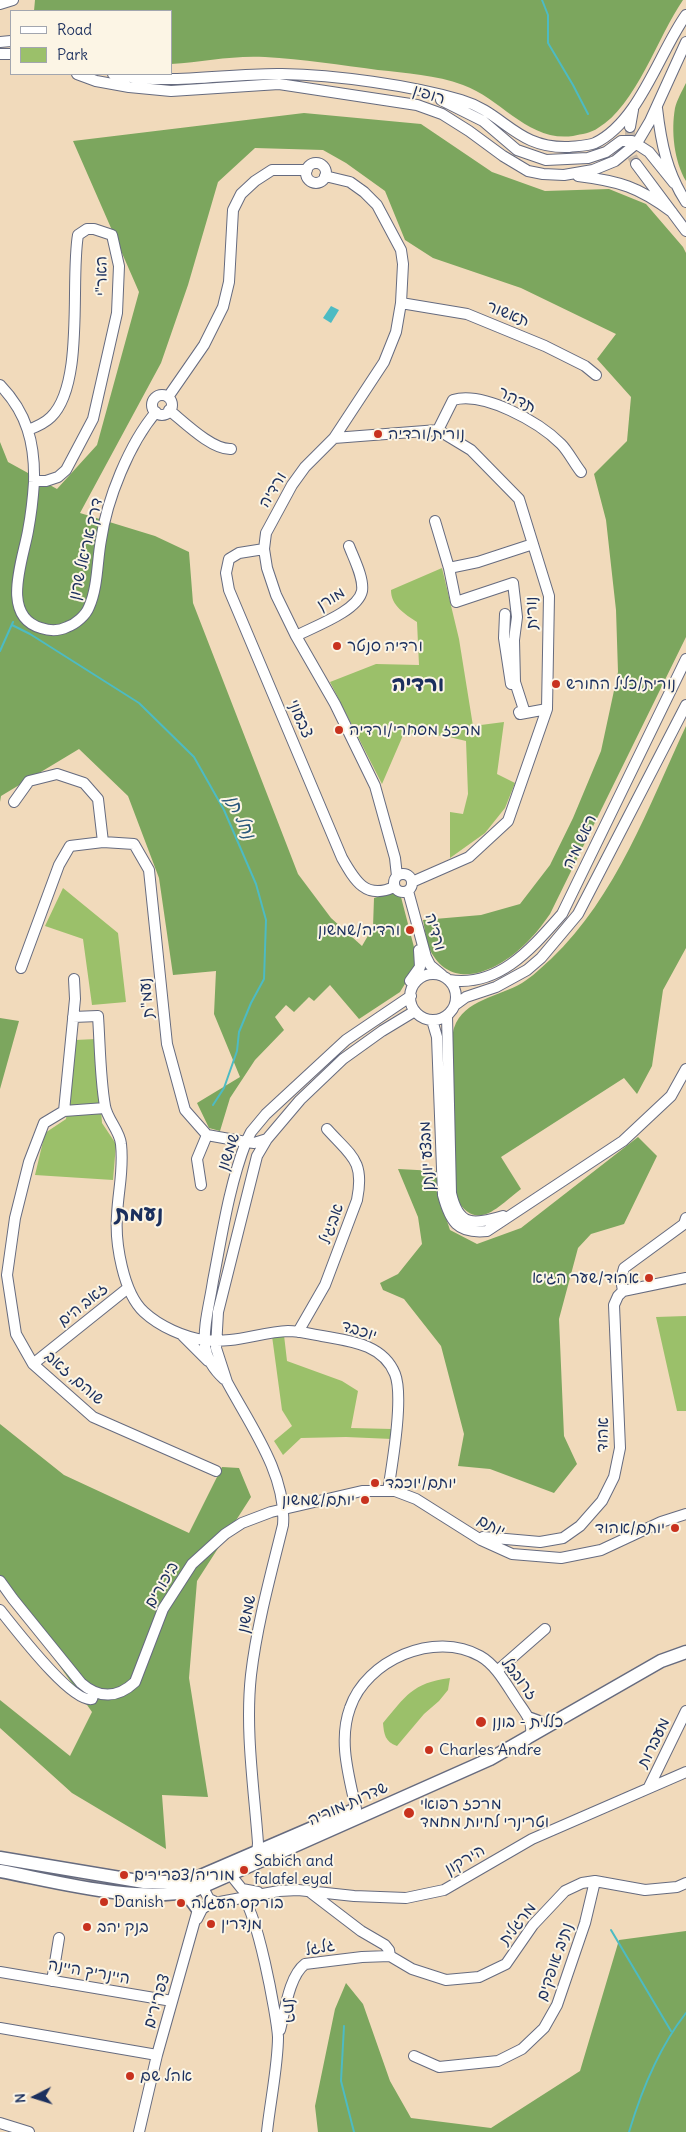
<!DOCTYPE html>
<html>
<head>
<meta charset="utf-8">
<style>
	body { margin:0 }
	#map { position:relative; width:686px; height:2132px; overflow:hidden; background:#f1dabb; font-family:Delius,sans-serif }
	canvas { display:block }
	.legend { position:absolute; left:10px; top:10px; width:162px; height:65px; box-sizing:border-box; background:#fcf5e5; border:1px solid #a2a6af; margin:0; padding:6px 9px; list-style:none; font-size:15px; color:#1b2f5e }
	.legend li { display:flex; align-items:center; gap:10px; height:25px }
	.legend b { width:25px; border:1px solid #a2a6af }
	.north { position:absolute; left:10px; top:2072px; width:50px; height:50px; -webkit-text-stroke:4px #fcf5e5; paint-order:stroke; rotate:265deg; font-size:14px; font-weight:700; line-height:20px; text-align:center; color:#1b2f5e }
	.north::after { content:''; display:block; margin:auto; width:18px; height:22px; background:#1b2f5e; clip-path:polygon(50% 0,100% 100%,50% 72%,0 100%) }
</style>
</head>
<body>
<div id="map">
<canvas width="686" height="2132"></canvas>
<ul class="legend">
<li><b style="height:6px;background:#fff"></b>Road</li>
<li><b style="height:14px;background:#9bc06a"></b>Park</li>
</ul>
<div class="north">N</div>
</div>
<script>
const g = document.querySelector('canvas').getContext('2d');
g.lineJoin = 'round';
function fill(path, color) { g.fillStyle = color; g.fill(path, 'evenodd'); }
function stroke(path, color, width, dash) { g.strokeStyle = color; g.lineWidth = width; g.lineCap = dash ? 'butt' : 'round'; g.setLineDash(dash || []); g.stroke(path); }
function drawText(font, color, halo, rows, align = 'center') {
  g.font = font + ' Delius,"Playpen Sans Hebrew",sans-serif'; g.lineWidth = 4; g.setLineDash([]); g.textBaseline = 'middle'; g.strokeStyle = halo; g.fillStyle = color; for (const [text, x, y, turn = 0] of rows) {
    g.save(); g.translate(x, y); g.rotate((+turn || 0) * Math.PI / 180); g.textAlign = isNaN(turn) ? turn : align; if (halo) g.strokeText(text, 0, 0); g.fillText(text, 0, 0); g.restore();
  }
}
const green = new Path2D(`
	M442,568L459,639L473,726L504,722L497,774L515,783L505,808L485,833L450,858V812L463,814L468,794L466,741L445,736L404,733L382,784L330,682L376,664L419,665L417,622C405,614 391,606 391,590Z
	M63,888L118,933L126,1002L92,1005L83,939L45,926Z
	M96,1039L102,1123L116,1144L113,1180L35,1175L45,1133L66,1119L75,1040Z
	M686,1316V1411H677L656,1317Z
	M284,1335L287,1361L342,1381L358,1391L351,1428L392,1429V1439L346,1437L301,1438L283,1455L274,1441L292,1426L282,1410L272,1336Z
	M450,1678L448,1690L439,1701L424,1714L397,1746C385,1742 384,1734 383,1723C406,1696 412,1683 450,1678Z`);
const forest = new Path2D(`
	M35,0H683C658,36 636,106 598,128C591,133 582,134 573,136C528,142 502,99 463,85C436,75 406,73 378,70C341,65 303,59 265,57C233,55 203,62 171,64V11H34Z
	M686,83V181C674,161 671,131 675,108C677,100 682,91 686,83Z
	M304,113L421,124L492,172L545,191L609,189L646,204L683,247L686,253V637L550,914C544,922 538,931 531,938C506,966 454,997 430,950C426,942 425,930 423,920L481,915L520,904L550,865L573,818L601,751L618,672L616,610L606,520L594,474L627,441L631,397L597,359L616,334L521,288L433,258L405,240L385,191L346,163L323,150L255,148L218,182L188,285L161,363L80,513L155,536L189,552L193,603L298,874L331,918L362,946L373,927L374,898L394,892L401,897L415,951L416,966L400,992L359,1019L330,985L314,1001L309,997L294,1012L286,1005L275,1017L284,1030L255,1060L230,1098L220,1131L209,1128L197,1103L240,1077L214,1014L216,971L173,975L159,878L128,796L79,749L1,796L0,802V442L8,462L57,489L97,445L139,292L73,141Z
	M686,726V948L663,990L652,1066L637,1094L624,1078L501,1157L521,1189C497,1207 477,1234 455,1197L452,1047C453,1042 452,1034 454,1028C464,999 499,997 522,983C532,977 542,967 551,959C617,896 648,807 686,726Z
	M0,1018L19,1021L0,1089Z
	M638,1137L657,1156L624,1224L591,1234L578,1248L559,1319L564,1436L577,1464L554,1493L490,1469L458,1466L464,1434L441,1346L404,1299L383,1290L380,1283L398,1274L422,1244L418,1217L398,1169L436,1171L440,1200L450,1230L477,1244L521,1228Z
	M0,1424L64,1475L189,1533L222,1467L239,1468L251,1497L197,1581L189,1678L208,1797L162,1795L166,1849L72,1793L0,1728V1700L70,1756L92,1712L0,1581Z
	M686,1931V2132H318L315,2106L335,2009L346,1983L363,2004L390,2081L411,2118L491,2128L580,2071L619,1940Z`);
const water = new Path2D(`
	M331,306L339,310L331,323L323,318Z`);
const stream = new Path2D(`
	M542,0L548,15V43L573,85L588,114
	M12,625L30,634L139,703L194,757L224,810L256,884L266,920L264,979L251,1003L239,1032L237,1051L224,1088L213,1105
	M0,651L13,622
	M611,1930L671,2031
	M344,2026L341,2081L354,2132
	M629,2132C641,2092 660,2046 686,2013`);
const minorTunnel = new Path2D(`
	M630,127V152L636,164`);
const minor = new Path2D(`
	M0,4L13,0
	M0,42L11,41
	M0,54H11
	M77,74L96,81L129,87L171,91L279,84L417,105L442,114L469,131L503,156L528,171L543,174L564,175L593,170L615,161L637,143L650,121L686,42
	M113,74C170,86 225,73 282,74C336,75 409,85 461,100C505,113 516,149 569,147C578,146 587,146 595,143C639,122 659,53 686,15
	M441,100L483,121L517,150L546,160L588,158L606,152L621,141H632L649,152L674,183
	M657,108C661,143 667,173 686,202
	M630,127L633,110
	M306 173a10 10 0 1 1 20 0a10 10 0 1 1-20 0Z
	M636,164L686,231
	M325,176L350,182L364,192L377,205L401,250L403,264L401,303L396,332L384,362L334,438L305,467L292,485L266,533L264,549L267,568L276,595L296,636L335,704L375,786L395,858L397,876
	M578,176C619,181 639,187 672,212
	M401,303L467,314L545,346L585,366L596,375
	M0,385C27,413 35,443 34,482C33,498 31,515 28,531C23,560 0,616 41,628C50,631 59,631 67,627C76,624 86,615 89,607C98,587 97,561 101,540C107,499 129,444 156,412
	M152 405a10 10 0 1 1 20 0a10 10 0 1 1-20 0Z
	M168,397L204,345L223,307L229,282L233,210L241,194L255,181L272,170H307
	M169,410C184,422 212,450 231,449
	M28,430C36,427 45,423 51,417C85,384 70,280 78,235L87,229H94L112,235L119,266L117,313L93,419L66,470L58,477L46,481H34
	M438,430L453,400C484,391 539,422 561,444C568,451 574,463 581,472
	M334,438L438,430L471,450L519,499L549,596L547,709L508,821L469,857L412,882
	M435,521L449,568L478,562L533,544
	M264,549L239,553L229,559L226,573L229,590L342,858C355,881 366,900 394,887
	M449,568L456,602L513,583L517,617L514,640L515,682L525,713
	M505,614L504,638L511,684
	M296,636C313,627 358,611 362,591C364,578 354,559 349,546
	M519,712L520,714L547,709
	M14,802L29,781L57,774L84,783L98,799L103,842
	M394 883a9 9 0 1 1 18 0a9 9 0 1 1-18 0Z
	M408,891L426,957L430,965L442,975
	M21,968L59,865L70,846L103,842L134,844L149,870L167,1044L185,1110L207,1135L246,1142L254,1143L267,1139
	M410 997a23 23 0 1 1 46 0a23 23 0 1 1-46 0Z
	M449,980C499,988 532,948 562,914L686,659
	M410,981L420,967L419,950
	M455,1005L466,997L496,987L527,970L541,958L578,914L686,705
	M447,1016L451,1193C459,1228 474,1224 503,1216
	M73,1017L98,1016C100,1045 100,1077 105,1106C107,1119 120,1131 121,1144C124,1171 118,1190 117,1216C115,1242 123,1293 144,1312C159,1326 185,1338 205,1340C233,1344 261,1332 288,1331C299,1331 311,1334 322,1336C350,1341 383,1344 395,1374C404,1397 392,1465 388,1491
	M432,1020L437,1037L443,1195C450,1221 457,1234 487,1231L623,1141L671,1096L686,1069
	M105,1108L64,1111L44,1123L29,1162L15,1218L7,1275L16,1334L33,1364L93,1417L216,1471
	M64,1111L75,999L74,979
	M201,1185L197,1159L207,1135
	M623,1291L621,1279L624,1268L684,1224L686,1218
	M298,1332L325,1285L357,1200C365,1160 351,1156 327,1129
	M183,1336L208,1361
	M33,1364L128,1288
	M224,1379C214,1370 207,1360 205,1346C203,1325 210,1302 213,1281C222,1235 229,1186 246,1142L251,1132L266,1114L346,1040L411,996
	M483,1537L540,1542L563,1538L580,1526L602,1501L614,1477L620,1448L614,1305L618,1296L623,1291L686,1278
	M0,1581L13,1599L81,1683C99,1699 118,1698 135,1682L163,1609L192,1564L225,1534L242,1523L271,1512L362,1491H395L416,1499L481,1540L512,1554L561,1558L601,1550L661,1522L686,1514
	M0,1610C14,1627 72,1704 92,1699L94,1693
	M497,1671L545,1629
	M649,1787L686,1711
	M356,1809C349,1776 338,1741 350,1708C366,1660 435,1630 480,1656C496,1665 506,1684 516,1699C523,1710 533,1720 531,1733L526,1740
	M257,1857L258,1843C254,1788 245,1730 251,1675C257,1624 271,1574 283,1525C287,1475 250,1425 227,1382L216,1348L218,1312L257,1156L267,1139L300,1100L343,1059L382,1031L415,1011
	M230,1874L242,1889L258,1892
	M199,1880L209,1899L218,1903
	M310,1892L361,1931L385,1945L389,1950L390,1956L412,1969L446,1980L479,1977L506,1964L533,1925L565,1891L582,1883L595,1881L645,1890L677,1887L686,1883
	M242,1898C256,1905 277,2017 278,2037C278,2065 270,2103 267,2132
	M197,1919L202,1909L209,1904L279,1891L298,1890L354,1896L406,1898L444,1890L532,1839L686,1772
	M0,1972L172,2001
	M52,1981L59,1938
	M0,2028L157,2055
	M280,2030C285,2011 289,1976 305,1964L362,1957L390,1956
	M414,2056L439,2067L498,2061L522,2049L544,2028L557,2005L585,1923L595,1881
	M0,2123L29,2132
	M139,2132L157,2055L197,1913`);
const major = new Path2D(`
	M530,1719L541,1723
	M0,1858L144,1882H176L196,1878L354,1810
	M0,1871C58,1882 137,1904 195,1890L490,1759L661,1661L686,1652
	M178,1893L189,1897L197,1908`);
const markers = [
	[378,434,5,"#c8321e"],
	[337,646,5,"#c8321e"],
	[556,684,5,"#c8321e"],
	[339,730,5,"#c8321e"],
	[410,930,5,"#c8321e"],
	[649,1278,5,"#c8321e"],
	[375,1483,5,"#c8321e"],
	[365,1500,5,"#c8321e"],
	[675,1528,5,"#c8321e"],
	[481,1722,6,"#c8321e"],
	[429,1750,5,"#c8321e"],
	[409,1813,6,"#c8321e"],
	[244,1870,5,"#c8321e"],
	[124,1875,5,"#c8321e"],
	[104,1902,5,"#c8321e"],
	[181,1903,5,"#c8321e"],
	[211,1924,5,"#c8321e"],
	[87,1927,5,"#c8321e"],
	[130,2076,5,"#c8321e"]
];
const streetNames = [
	["רופין",429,95,17],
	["האר\"י",102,276,-91],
	["תאשור",508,314,22],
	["תדהר",517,400,26],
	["ורדיה",273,490,-59],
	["דרך אריאל שרון",86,549,-77],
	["מורן",331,599,-32],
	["נורית",532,613,-92],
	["צבעוני",300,719,67],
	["ראש מיה",580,842,-64],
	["ורדיה",435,932,74],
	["נעמ\"ת",147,998,-96],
	["שמשון",229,1152,-71],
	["מבצע יונתן",427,1156,-93],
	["אביגיל",332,1224,-70],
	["זאב הים",83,1305,-39],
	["יוכבד",359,1331,18],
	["שוהם, זאב",74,1378,41],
	["אהוד",603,1435,-88],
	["יותם",491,1526,28],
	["ביכורים",162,1585,-59],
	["שמשון",247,1614,-78],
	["זרובבל",519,1679,53],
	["מעברות",654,1743,-64],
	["שדרות מוריה",348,1804,-24],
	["הירקון",465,1860,-30],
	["מרגלית",518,1924,-52],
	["גלגל",320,1948,-11],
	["נתיב אופקים",555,1962,-71],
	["היינריך היינה",89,1972,10],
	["צפרירים",157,2001,-73],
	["רחל",289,2010,82]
];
const poiNames = [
	["נורית/ורדיה",388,434],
	["ורדיה סנטר",347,646],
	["נורית/כליל החורש",566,684],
	["מרכז מסחרי/ורדיה",349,730],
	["ורדיה/שמשון",400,930,"right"],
	["אהוד/שער הגיא",639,1278,"right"],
	["יותם/יוכבד",385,1483],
	["יותם/שמשון",355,1500,"right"],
	["יותם/אהוד",665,1528,"right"],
	["כללית - בונן",492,1722],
	["Charles Andre",439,1750],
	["מרכז רפואי",420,1804],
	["וטרינרי לחיות מחמד",420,1822],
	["Sabich and",254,1861],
	["falafel eyal",254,1879],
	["מוריה/צפרירים",134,1875],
	["Danish",114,1902],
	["בורקס העגלה",191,1903],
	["מנדרין",221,1924],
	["בנק יהב",97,1927],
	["אהל שם",140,2076]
];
const waterNames = [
	["נחל תן",240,817,65]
];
const districtNames = [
	["ורדיה",418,685],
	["נעמת",139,1215]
];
fill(green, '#9bc06a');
fill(forest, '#7ca65e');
fill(water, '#4dbbc3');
stroke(stream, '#4dbbc3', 2);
stroke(minorTunnel, '#c6b8a8', 10, [10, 5]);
stroke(minor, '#666b7f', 12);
stroke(major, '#666b7f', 15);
stroke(minor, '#fff', 10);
stroke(major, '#fff', 12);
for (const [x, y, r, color] of markers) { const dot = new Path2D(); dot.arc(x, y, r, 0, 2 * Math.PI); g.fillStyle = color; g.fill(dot); stroke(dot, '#fcf5e5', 2); }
drawText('16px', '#1b2f5e', '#fcf5e5', streetNames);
drawText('16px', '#1b2f5e', '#fcf5e5', poiNames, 'left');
drawText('italic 18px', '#2a597c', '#fcf5e5', waterNames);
drawText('bold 21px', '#1b2f5e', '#fcf5e5', districtNames);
</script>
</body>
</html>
